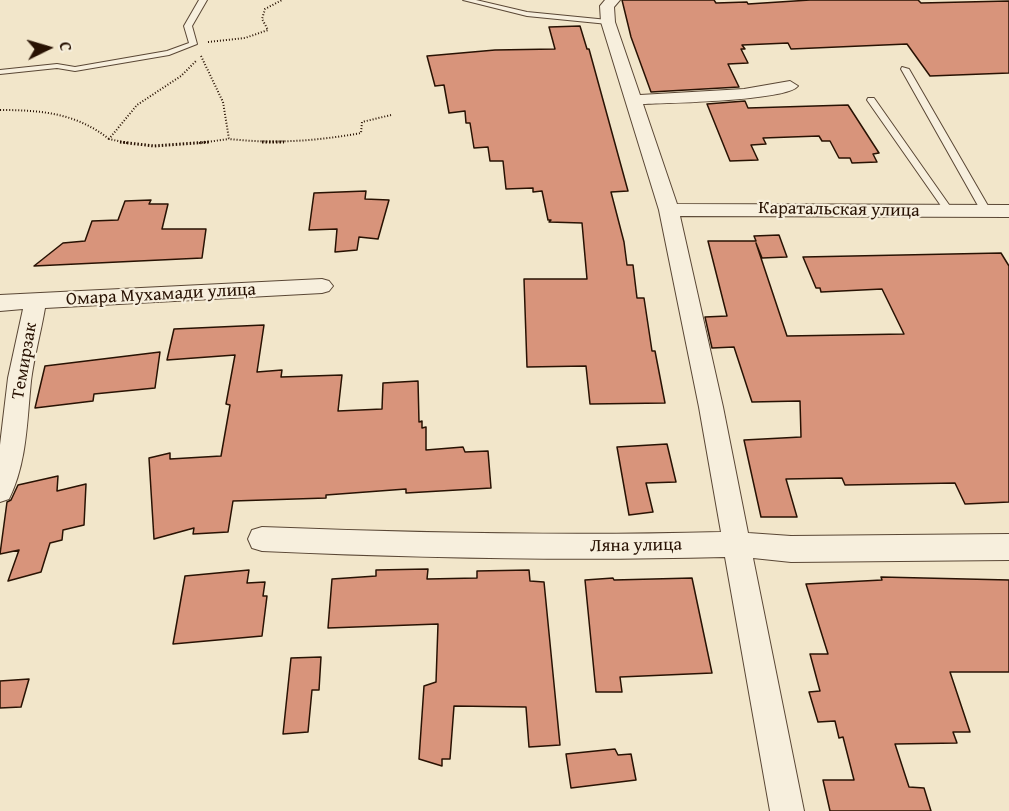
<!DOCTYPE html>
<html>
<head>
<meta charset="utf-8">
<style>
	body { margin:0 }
	#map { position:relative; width:1009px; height:811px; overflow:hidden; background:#f2e6ca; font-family:"Gentium Book Plus",serif }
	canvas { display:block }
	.north { position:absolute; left:18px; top:18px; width:60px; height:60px; -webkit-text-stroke:4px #f7efdd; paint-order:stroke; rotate:85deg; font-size:16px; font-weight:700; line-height:24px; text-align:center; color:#281203 }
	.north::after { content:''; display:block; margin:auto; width:21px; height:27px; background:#281203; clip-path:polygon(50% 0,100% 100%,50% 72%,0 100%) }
</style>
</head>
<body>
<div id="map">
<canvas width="1009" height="811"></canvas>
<div class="north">С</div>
</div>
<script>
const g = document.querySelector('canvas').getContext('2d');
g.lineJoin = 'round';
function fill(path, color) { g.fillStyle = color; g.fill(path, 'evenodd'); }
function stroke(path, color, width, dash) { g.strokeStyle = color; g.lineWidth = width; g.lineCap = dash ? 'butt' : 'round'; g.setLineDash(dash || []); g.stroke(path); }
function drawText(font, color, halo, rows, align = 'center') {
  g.font = font + ' "Gentium Book Plus",serif'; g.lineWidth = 4.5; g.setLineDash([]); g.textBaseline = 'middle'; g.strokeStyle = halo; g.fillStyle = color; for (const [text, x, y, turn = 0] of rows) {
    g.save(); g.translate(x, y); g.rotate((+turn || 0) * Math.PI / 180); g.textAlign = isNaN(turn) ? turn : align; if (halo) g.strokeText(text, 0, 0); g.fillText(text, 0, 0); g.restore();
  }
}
const building = new Path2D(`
	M622,0H714L716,3L747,2L748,4L810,0H918L921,3L1009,1V73L930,76L907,44L791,49L788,43L742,45L745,49H741L748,63L728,64L739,87L651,92L631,37Z
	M580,26L587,49H589L628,191L611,192L624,242L627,265H633L637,298H644L652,351H655L665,403L590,404L586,366L527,367L524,279H587L582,223L549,222L551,220H548L542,191L533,192V188L506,189L503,161H490L488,147L474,148L470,123H466L465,111L449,113L444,85L435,86L427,56L495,50L555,49L549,27Z
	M745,101L748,108L848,105L879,153L873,154L877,162L852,163L850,158H839L830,141H822L819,136L763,138L766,144L751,145L758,160L730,161L707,104Z
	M366,191L365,199L389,200L378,239L359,237L357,250L335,252L337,229L309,230L314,193Z
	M151,200L149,204H168L162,229H206L202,258L34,266L63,243L85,241L92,221L118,220L125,201Z
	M779,235L787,257L762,258L756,243L787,336L904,334L882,289L821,292L820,288H816L803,257L1001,253L1009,266V502L965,504L955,483L845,485L842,478L786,479L797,517H761L744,440L801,437L800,401L752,402L734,347L712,348L705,317L727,316L708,241H756L754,236Z
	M264,325L257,372L282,370L281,377L342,375L338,411L382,409L383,383L418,381L419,422L422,421V428L426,427V450L463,447L465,452L488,451L491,488L406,493V489L326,495V498L233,501L228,532L193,534L194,528L154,539L149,458L170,453V459L221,456L230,405L226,404L235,355L167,360L174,329Z
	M160,352L155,388L94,394L93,401L35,408L45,366Z
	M667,444L676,482L646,483L653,512L629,515L617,447Z
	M58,476L57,491L86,484L84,525L63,530L62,540L50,543L41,572L8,581L19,550L0,554L7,502L11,500L18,485Z
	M428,569L427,579L477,578V571L529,570L530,581L544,582L560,745L529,747L526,707L454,706L450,759H442V766L419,759L424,686L436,682L438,624L328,628L332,579L376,576V570Z
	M249,570L247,583L265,582L263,596H267L262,636L173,644L185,576Z
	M881,577L1009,580V672H950L970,732H953L957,743L895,744L909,787L924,788L931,811H830L823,780H854L843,737L839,738L835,721L818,722L809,692L820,691L810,654H828L806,584L882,580Z
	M613,578L614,580L692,578L712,673L620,677L622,692H596L585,580Z
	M321,657L319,690H312L308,732L283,734L291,658Z
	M29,679L21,707L0,708V681Z
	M615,749L618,755L631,754L636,780L571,788L566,754Z`);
const pathFar1 = new Path2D(`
	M208,42L245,38L268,30L262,19L265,9L282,0
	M201,56L223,102L229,139C274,144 317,141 361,133L362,122L391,115
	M0,110C41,110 76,113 109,139
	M127,143L109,139L137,105L181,76L196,61
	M199,143L229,139`);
const path = new Path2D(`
	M120,142L154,146L210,142
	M262,142H284`);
const service = new Path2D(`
	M199,0H207L192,26L197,44L169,55L75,71L57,68L0,74V70L57,64L75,67L167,51L189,43L184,26Z
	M463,0H476L527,12L608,20L612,22L608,24L527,16Z
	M902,67L909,69L991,211L989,213H983L981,211L901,69Z
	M868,98H874L952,209V213H946L867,100Z`);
const minor = new Path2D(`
	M605,0H620L614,7L615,22L640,95L744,89L790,81L798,86C787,101 667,103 643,104L677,204L1009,205V217L680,216L723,407L748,533L791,536L1009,534V560L791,562L753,558L804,811H770L725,557C571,561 417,558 262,551L252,548L248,539L252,530L262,527C415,533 568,536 721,532L699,407L659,210L601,22L600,6Z
	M322,279L329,281L333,286L329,291L322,293L45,308C41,332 34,357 31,381C27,420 27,463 9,499L0,502V445L8,378L23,309L0,311V295Z`);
const streetNames = [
	["Каратальская улица",839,210,1],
	["Омара Мухамади улица",161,295,-3],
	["Темирзак",25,361,-80],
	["Ляна улица",636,546,-1]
];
fill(building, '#d8947b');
stroke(building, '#281203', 1.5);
stroke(service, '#5a4735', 2);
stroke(minor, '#5a4735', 2);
stroke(pathFar1, '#281203', 2, [1, 2]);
stroke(path, '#281203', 3, [1.5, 2]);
fill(service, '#f7efdd');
fill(minor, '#f7efdd');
drawText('18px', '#281203', '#f7efdd', streetNames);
</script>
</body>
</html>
